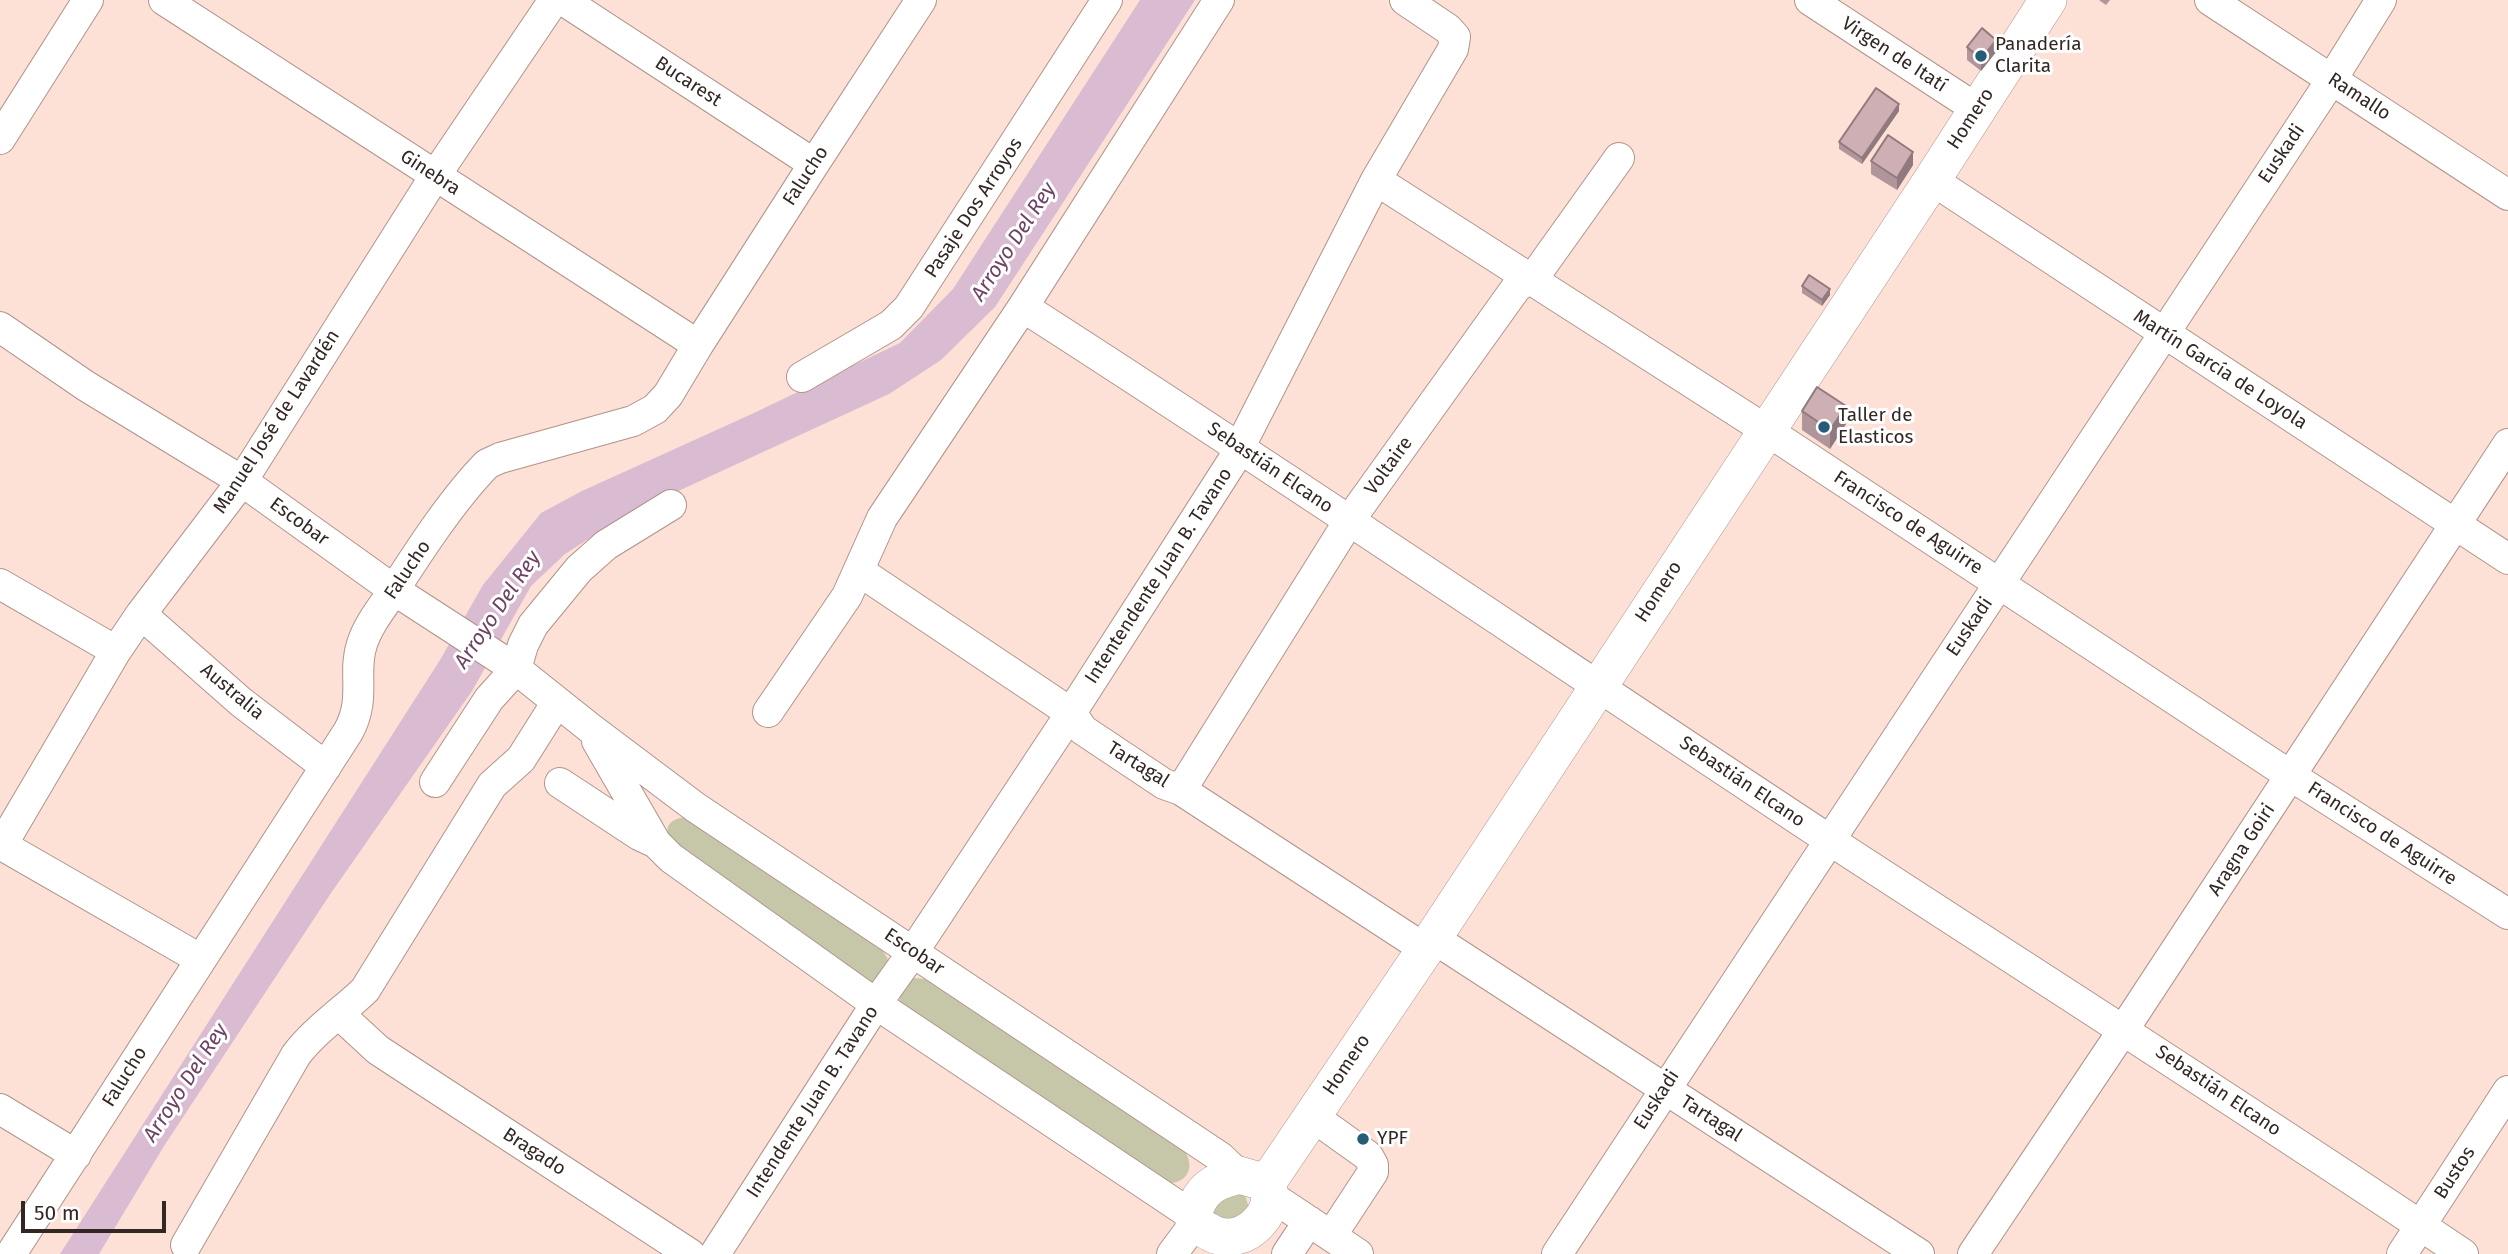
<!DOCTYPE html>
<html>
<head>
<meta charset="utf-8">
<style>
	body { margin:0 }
	#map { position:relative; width:2508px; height:1254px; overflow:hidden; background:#fde0d6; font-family:"Fira Sans",sans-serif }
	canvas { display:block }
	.scale { position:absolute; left:21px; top:1201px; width:145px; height:32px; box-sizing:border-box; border:4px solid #322723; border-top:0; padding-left:9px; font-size:21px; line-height:24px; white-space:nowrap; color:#322723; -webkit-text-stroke:5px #fff; paint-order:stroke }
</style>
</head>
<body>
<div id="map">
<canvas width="2508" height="1254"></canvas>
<div class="scale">50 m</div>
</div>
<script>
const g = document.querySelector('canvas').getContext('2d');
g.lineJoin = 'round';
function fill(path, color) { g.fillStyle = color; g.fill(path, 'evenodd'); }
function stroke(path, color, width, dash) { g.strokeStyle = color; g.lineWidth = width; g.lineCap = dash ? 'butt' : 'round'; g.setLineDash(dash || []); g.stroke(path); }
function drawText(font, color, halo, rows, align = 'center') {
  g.font = font + ' "Fira Sans",sans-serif'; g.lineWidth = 6; g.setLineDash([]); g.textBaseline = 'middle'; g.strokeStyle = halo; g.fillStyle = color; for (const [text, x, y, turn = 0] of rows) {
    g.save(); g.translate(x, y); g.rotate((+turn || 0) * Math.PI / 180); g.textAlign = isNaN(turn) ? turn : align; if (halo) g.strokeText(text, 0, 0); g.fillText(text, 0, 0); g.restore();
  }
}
const green = new Path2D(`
	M686,817L697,821L883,951L889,961L873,983H867L676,852C666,836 660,820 686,817Z
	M913,978L925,979L1184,1151C1196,1166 1187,1184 1168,1183L900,1003C898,992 902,984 913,978Z
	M1215,1191L1245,1195L1249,1208L1247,1215L1216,1224L1208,1201Z`);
const water = new Path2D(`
	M1140,0H1195L995,307L941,360L889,394L624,516L565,554L531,586L472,691L331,893L164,1146L99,1254H60L440,660L483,585L541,513L582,491L754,413L900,343L953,289Z`);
const minor = new Path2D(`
	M164,0L698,345
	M563,0L814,164
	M1810,0L1977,109
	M2210,0L2508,195
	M0,139L88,0
	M1376,180L1766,430L2291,776L2508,914
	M1932,180L2508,559
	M1023,307C1293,480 1558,661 1825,837C2038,976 2252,1112 2463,1254
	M0,327L86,386L242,481L394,590L516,669L590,728L695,807L1220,1157L1239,1175
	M802,377L891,325L909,307L1107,0
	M859,571L1071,713L1083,730L1164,784L1181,790L1425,949
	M0,584L116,651
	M141,614L241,702L326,767
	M768,712L847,596L882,518L1023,307L1219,0
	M597,741L656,843L671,858L876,1004L1193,1216
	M435,782L489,699L516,669L523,645L533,625L579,569L606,545L671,505
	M560,783L639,835L656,843
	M1181,790L1349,521L1516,288L1539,270L1619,158
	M0,844L200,959
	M2,845L116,651L141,614L242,481L435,176L554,0
	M1433,938L1919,1254
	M339,1014L378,1050L690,1254
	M0,1109L76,1155
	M1312,1116L1368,1156L1373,1165V1172L1331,1236
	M1271,1196L1358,1254
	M186,1245L296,1055C315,1030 342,1012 365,990L492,785L521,759L557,702
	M11,1254L348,732C367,698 352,673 362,644C368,625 381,609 392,593C419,551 452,500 487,464L500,458L633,421L655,409L668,395L698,345L814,164L921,0
	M715,1254L876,1004L913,952L1071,713L1232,462L1376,180L1453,49L1455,37L1448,29L1405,0
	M1172,1254L1195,1223
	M1287,1254L1309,1221
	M1557,1254L2332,79L2381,0
	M1973,1254L2124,1029L2508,444
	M2402,1254L2508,1091`);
const major = new Path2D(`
	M1239,1175L1267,1183C1272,1198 1270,1210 1259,1222C1245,1238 1224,1242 1206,1230C1201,1227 1196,1225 1194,1220C1192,1215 1195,1209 1197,1204C1205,1185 1220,1180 1239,1175Z
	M1267,1183L1433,938L1932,180L2048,0`);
const wall = new Path2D(`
	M2099,0H2110L2106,5Z
	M1967,47L1996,52L1981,71L1967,60Z
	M1899,111L1862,164L1839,149V142Z
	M1871,161L1913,165L1897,190L1871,174Z
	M1802,286L1830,295L1822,306L1802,293Z
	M1802,411L1846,424L1830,449L1802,430Z`);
const shadedWall = new Path2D(`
	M1996,40V52L1981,71V59Z
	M1899,104V111L1862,164V158Z
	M1913,152V165L1897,190V178Z
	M1830,289V295L1822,306V300Z
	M1846,406V424L1830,449V430Z`);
const building = new Path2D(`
	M1982,28L1996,40L1981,59L1967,47Z
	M1876,88L1899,104L1862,158L1839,142Z
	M1888,135L1913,152L1897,178L1871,161Z
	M1809,275L1830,289L1822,300L1802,286Z
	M1817,387L1846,406L1830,430L1802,411Z`);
const markers = [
	[1981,56,7,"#265c77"],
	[1824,427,7,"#265c77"],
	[1363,1139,7,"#265c77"]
];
const poiNames = [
	["Panadería",1995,45],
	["Clarita",1995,67],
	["Taller de",1838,416],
	["Elasticos",1838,438],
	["YPF",1377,1139]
];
const streetNames = [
	["Virgen de Itatí",1894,55,33],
	["Bucarest",688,82,33],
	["Ramallo",2359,97,33],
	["Homero",1971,119,-57],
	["Euskadi",2282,154,-56],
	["Ginebra",430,173,33],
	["Falucho",806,176,-57],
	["Pasaje Dos Arroyos",974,208,-57],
	["Martín García de Loyola",2220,370,33],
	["Manuel José de Lavardén",277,422,-57],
	["Voltaire",1389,466,-54],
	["Sebastián Elcano",1270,468,34],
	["Escobar",299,522,36],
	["Francisco de Aguirre",1908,523,33],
	["Falucho",408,570,-56],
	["Intentendente Juan B. Tavano",1159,576,-57],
	["Homero",1659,592,-57],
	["Euskadi",1970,627,-56],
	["Australia",232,692,40],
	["Tartagal",1138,765,32],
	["Sebastián Elcano",1742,782,34],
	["Francisco de Aguirre",2382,834,33],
	["Aragna Goiri",2242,850,-57],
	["Escobar",914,952,34],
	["Homero",1347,1065,-56],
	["Falucho",125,1077,-58],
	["Sebastián Elcano",2218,1091,34],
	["Euskadi",1657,1100,-57],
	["Intendente Juan B. Tavano",813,1102,-57],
	["Tartagal",1711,1119,33],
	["Bragado",534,1152,33],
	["Bustos",2455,1173,-57]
];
const waterNames = [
	["Arroyo Del Rey",1014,242,-57],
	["Arroyo Del Rey",498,610,-56],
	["Arroyo Del Rey",186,1083,-57]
];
fill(green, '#c6c6a9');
fill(water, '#d9bbd2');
stroke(minor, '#af948b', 32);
stroke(major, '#af948b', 38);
stroke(minor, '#fff', 30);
stroke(major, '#fff', 37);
fill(wall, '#b0969b');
fill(shadedWall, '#907a7e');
fill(building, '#cdafb4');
stroke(building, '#907a7e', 2);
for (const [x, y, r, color] of markers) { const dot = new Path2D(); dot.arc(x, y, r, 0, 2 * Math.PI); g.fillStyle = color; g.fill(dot); stroke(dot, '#fff', 2.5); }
drawText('19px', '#322723', '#fff', poiNames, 'left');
drawText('19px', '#322723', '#fff', streetNames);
drawText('italic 21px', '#6d4365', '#fff', waterNames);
</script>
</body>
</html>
